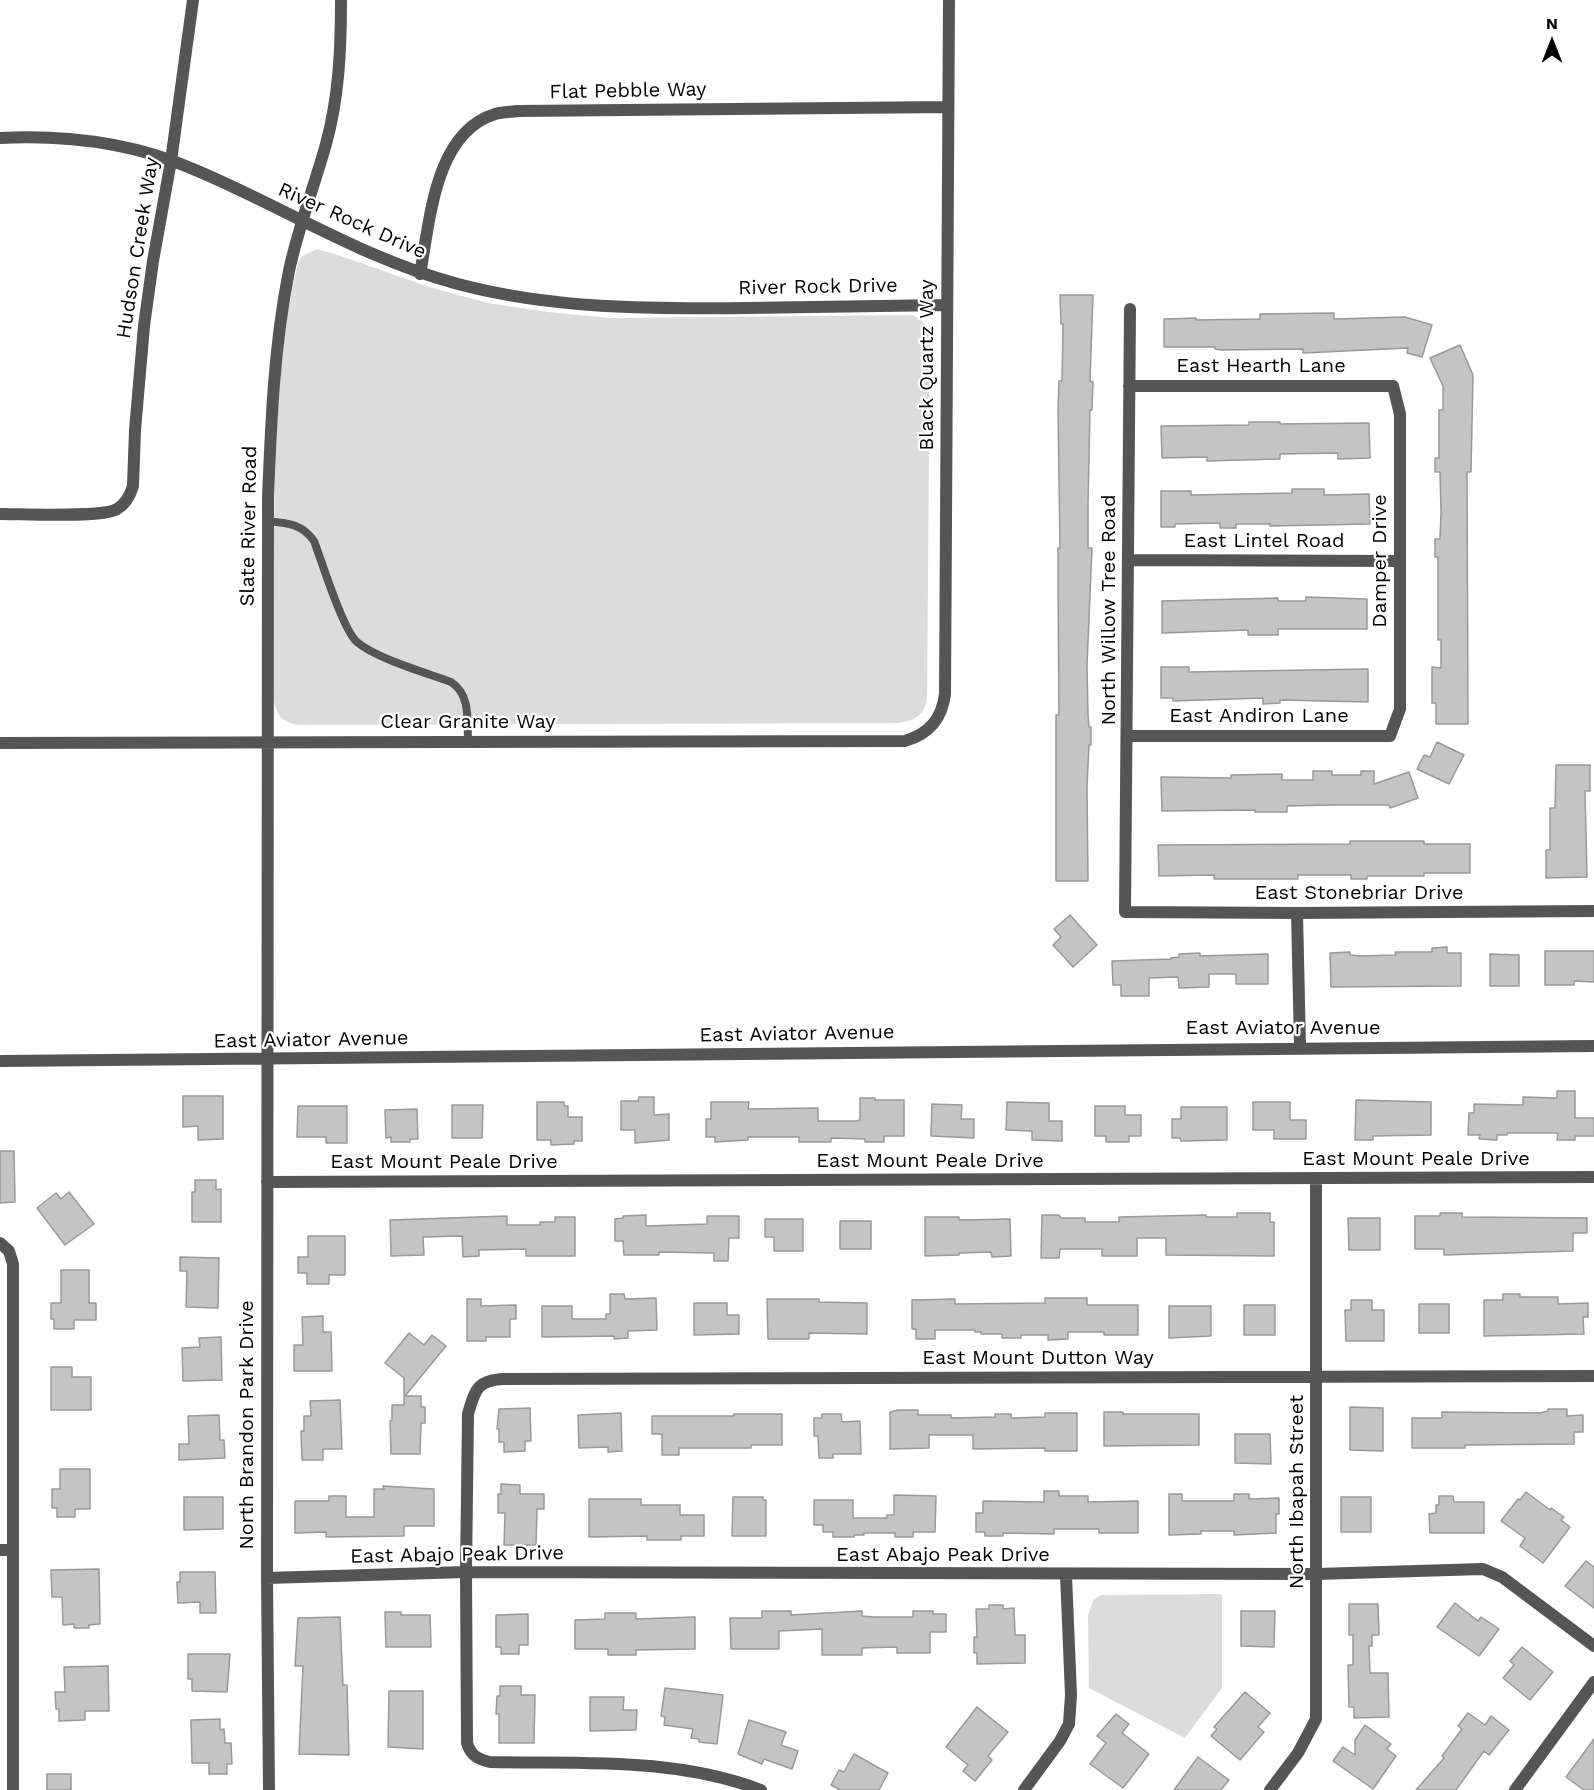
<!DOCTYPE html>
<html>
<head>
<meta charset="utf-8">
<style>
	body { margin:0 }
	#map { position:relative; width:1594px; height:1790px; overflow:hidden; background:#fff; font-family:"Work Sans",sans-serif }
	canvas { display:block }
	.north { position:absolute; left:1522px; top:12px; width:60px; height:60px; -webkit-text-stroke:4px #fff; paint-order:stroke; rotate:0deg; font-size:16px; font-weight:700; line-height:24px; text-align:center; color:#000 }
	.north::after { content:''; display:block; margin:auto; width:21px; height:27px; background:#000; clip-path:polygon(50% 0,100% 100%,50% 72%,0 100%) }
</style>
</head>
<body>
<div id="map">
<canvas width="1594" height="1790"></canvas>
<div class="north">N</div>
</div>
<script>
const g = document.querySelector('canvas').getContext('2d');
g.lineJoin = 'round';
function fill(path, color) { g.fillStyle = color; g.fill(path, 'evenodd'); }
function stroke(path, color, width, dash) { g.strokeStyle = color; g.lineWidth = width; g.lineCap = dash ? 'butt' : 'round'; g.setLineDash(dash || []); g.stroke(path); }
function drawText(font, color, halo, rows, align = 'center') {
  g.font = font + ' "Work Sans",sans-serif'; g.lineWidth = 4.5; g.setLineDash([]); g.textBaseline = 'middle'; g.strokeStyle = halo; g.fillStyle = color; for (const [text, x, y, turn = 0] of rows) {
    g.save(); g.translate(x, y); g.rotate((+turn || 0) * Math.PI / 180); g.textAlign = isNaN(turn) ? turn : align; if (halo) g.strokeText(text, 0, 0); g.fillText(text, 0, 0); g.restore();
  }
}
const green = new Path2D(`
	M317,249L338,255L429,287L488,303L548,312L611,318L913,315C923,320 928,326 930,337L927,696C926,714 916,721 898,723L298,725C283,722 277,717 274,701C274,605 272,508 278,412C281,362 286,312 298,263L302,256Z
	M1222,1594V1688L1185,1738L1089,1688L1088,1616L1093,1600L1101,1595Z`);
const building = new Path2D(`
	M1060,295H1093L1090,381L1093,382L1092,410H1090L1088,504V548H1092L1087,665L1088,715L1089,727H1091V745H1089L1087,787L1088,881H1056V715H1059L1058,587V548H1060L1058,409L1059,381H1062L1063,324H1061Z
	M1334,313V319L1405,317L1432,325L1422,357L1407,353L1408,348L1303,353V349L1221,350L1215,349V347H1164V319L1196,318V320L1260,319V314Z
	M1460,345L1473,375L1471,472H1467L1468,724H1436V703H1432V667L1441,668V640H1438V557H1435V539H1440L1441,512L1440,472H1435V458H1439V410H1443V386L1430,358Z
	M1249,422H1280V424L1369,423L1370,458L1338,459V453L1280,454V459L1207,461V457L1162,458L1161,426L1249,425Z
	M1292,489H1324V495L1369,494L1370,524L1270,526V524H1236V528H1220V523L1175,524V527H1161V491H1191V495L1292,493Z
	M1306,597L1367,599V629H1278V635H1248V630L1162,633V601L1278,598V601H1306Z
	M1161,667H1189V672L1368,669V702L1280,700V703L1263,704V698L1173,701V698H1161Z
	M1437,742L1464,755L1449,784L1417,769L1424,755L1430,757Z
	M1556,765H1590V791H1585L1587,877L1546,878V850H1550V808H1555Z
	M1313,771H1332V775H1361V771H1374V784L1409,772L1418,798L1390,808L1389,805H1331L1287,806V812H1255V810L1162,811L1161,777L1231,778V775L1282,774V780H1313Z
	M1350,841H1424V844H1470V873H1424V876H1367V879H1351V875H1298V879H1214V875L1159,876L1158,845L1350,844Z
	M1070,915L1097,945L1073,967L1053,945L1061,937L1054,929Z
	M1447,947V953H1461V986L1331,987L1330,953L1350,952V955L1360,956L1396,955L1395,952H1432V948Z
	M1545,951H1594V982L1574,981V985H1545Z
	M1200,953V956L1268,954V984H1236V974H1209V987L1179,988L1178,977L1149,978V996H1121V985H1113L1112,961L1171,959V958L1179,957V954Z
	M1490,954L1519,955V986H1490Z
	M1557,1091H1575V1118H1594V1136H1575V1140H1557L1558,1133H1507V1135H1497V1140L1479,1139L1480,1135H1468L1469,1113H1474V1104L1523,1105V1097L1557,1098Z
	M183,1096H223V1139L198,1140V1126L183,1127Z
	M639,1097H654V1115L669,1114V1140L635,1143V1130H621V1101H638Z
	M860,1098H875V1100H904V1136H884V1142H865V1139L831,1138V1142H799V1137H748V1140L715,1142V1137H706V1119H711V1102H749L748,1109L818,1108V1121H856L860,1120Z
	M1356,1100L1431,1102V1135L1373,1136V1140H1355Z
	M537,1102H564V1106H568V1117H582V1141H574V1144L551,1145V1140H537Z
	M1007,1102L1049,1103V1121H1062V1141L1032,1140V1131L1006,1130Z
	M1253,1102H1290V1120H1306V1139H1274V1130H1253Z
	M932,1104L962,1105L961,1119H974V1138L931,1136Z
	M452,1105H483L482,1138H452Z
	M298,1106H347V1143H326V1137H297Z
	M1095,1106H1125V1115H1141V1136H1129V1142H1106V1136H1095Z
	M1181,1107H1227V1140L1181,1141L1180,1138H1172V1119H1181Z
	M417,1109L418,1139H410V1142H391V1137L386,1138L385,1110Z
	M0,1151H14L15,1202L0,1203Z
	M195,1180H216V1190L221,1189V1222H192V1192H195Z
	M69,1192L94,1224L65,1245L37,1208L56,1193L61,1199Z
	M1237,1213H1270V1222H1274V1256L1166,1255V1238H1137V1256H1102V1249H1060L1059,1258H1041L1042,1215H1059L1061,1218H1085V1222H1119V1217L1206,1215V1217H1237Z
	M1440,1213H1462V1217L1587,1218V1233H1573V1251L1444,1255V1249H1415V1216H1440Z
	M646,1215V1226L707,1224V1216H739V1238H729L728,1261H714V1253L659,1252V1255H624L623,1241H615V1219L623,1218V1216Z
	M507,1216V1225H540V1222H555V1217H575V1256H526V1249L479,1250V1256L463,1257L462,1236L423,1237L424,1255L391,1256L390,1220Z
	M925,1217H959V1220L1010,1219L1011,1256L992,1257L991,1252L959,1253V1255L925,1256Z
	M1348,1218H1380V1250H1349Z
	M765,1219H803V1251H774V1237H765Z
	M840,1221H871V1249H840Z
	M308,1236H345V1275H329V1284H307V1273H298V1257H308Z
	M180,1257L219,1258L218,1308L186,1307L187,1271H180Z
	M61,1270H89V1303H96V1320H74V1329H54V1319H51V1303H61Z
	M610,1294H624L625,1299L656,1298L657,1330L628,1331V1338L614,1339V1336L542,1337V1306H572V1319H606V1314H610Z
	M1503,1294H1520V1297H1558V1304L1588,1303V1317H1583L1584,1334L1484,1336V1300H1503Z
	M1045,1298H1087V1305H1138V1335H1104V1332H1068V1339L1048,1340V1335H1021V1338H1002V1334H981V1332H975V1330H935V1339H916V1329H912V1300L955,1299V1304L1045,1303Z
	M467,1299H481V1306L516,1305V1319H510V1337H486V1341H467Z
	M767,1299H819V1302L867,1303V1334L809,1333V1339H768Z
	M1351,1300H1372V1310H1384V1341H1346L1345,1310H1351Z
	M694,1303H727V1315H739V1334L694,1335Z
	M1419,1304H1449V1333H1419Z
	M1244,1305H1275V1335H1244Z
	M1169,1306H1211V1336L1169,1338Z
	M323,1316V1332H331L332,1371H294V1345H303L302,1317Z
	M409,1333L424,1345L432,1335L446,1346L405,1396H421V1407H425V1423H421L420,1454H391L390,1421L392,1420V1405H404V1378L385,1363Z
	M221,1337L222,1380L183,1381L182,1348L200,1347L199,1338Z
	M51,1367H72V1377H91V1410H51Z
	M340,1400L342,1449H323V1460H302L301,1431H304V1416H311L310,1401Z
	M1350,1407L1383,1408V1451L1350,1450Z
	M530,1408L531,1441H525V1451L504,1452V1442H499V1429H497L499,1409Z
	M1548,1409H1567V1416L1583,1415V1432H1574V1444L1465,1445V1448H1412V1418H1442V1412L1540,1413L1548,1411Z
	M898,1410H918V1415H951V1418L995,1417V1414H1011V1418L1045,1417V1413H1077V1451H1045V1448L973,1449V1435H929V1448L890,1449V1412Z
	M1104,1412H1123V1414H1199V1445L1104,1446Z
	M621,1413L622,1451L608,1452V1447L579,1448L578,1415Z
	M734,1414H782V1445H751V1448H679V1455H662V1434H652V1416H734Z
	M822,1414H841L842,1422L860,1421L861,1454H833V1458H819L818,1436H814V1418H822Z
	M219,1415L220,1440H224L225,1458L179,1460V1444H189L188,1416Z
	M1235,1434H1270L1271,1464L1235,1463Z
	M60,1469H90V1509H75V1517H57V1508H52V1489H60Z
	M501,1484L520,1485V1494H544V1509H537L536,1545H504L505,1513H498V1494H501Z
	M383,1486L434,1489V1526H404V1536L326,1537V1532L295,1533V1501H329V1496H346V1517H374V1489H384Z
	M1044,1491H1059V1496H1088V1502L1138,1501V1533H1099V1529H1054V1534L1003,1533V1536H985V1532H976V1513H983V1501L1044,1502Z
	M1526,1492L1550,1510L1551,1508L1564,1517L1561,1520L1570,1527L1543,1563L1520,1546L1525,1538L1501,1521L1518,1499L1520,1500Z
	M1169,1494H1182V1501H1234V1494H1249V1499L1279,1498V1514H1276V1533L1234,1535V1531H1201V1534L1169,1535Z
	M894,1495L936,1496L935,1532H913V1537H895V1533H864V1535H854V1537H833V1532H823V1525H814V1500H853V1518H887V1515H894Z
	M1439,1496H1453L1454,1502H1484V1533H1430L1429,1514L1436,1513V1505H1439Z
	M184,1497H223V1529L184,1530Z
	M733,1497H763V1500H766V1536H732Z
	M1341,1497H1371V1532H1341Z
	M589,1499H641V1505H680V1515H704V1536H681V1540H647V1536L589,1537Z
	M1586,1561L1594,1567V1608L1565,1586Z
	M99,1569L100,1624L89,1625V1628H74V1624L63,1625L62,1597H52L51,1570Z
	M180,1572H215L216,1613H200V1602L178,1603L177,1582H180Z
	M1455,1603L1478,1621L1481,1617L1499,1629L1479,1656L1437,1627Z
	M1349,1604H1378L1379,1635H1372V1646H1369L1370,1673H1388L1389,1717L1354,1718V1707H1349L1348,1665H1353V1635H1349Z
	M989,1605H1003V1609L1014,1608L1015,1635H1025V1663L977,1664V1653H974V1637H977L976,1609H989Z
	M762,1611H791V1615L862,1611V1616L874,1617H913V1611H933V1614H946V1632H930V1653H897V1647L862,1648V1655H822V1629L779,1631V1649H731L730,1618H762Z
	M1241,1611H1275L1274,1647L1241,1646Z
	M385,1612H401V1615H430L431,1647H386Z
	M605,1613H636V1619L695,1617V1649L636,1650V1655H608V1649H575V1620L605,1619Z
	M528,1614V1645H519V1654H501V1647H496V1615Z
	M340,1617L343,1685H347L349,1755L299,1754L303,1666H295L298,1618Z
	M1522,1647L1553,1672L1530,1700L1503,1678L1514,1665L1510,1661Z
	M188,1654H230L227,1692L192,1691V1679H188Z
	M108,1666L109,1711H85V1720L59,1721V1709H56L55,1692H65L64,1667Z
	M500,1686H521V1695H535L534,1743H499V1714H496L497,1696H500Z
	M665,1688L723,1695L717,1744L699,1742V1739L691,1738L693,1729L664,1725L665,1717L661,1716Z
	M389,1691H423V1749L388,1747Z
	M1245,1692L1270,1713L1258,1727L1264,1732L1240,1760L1211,1736L1217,1729L1214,1727Z
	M590,1697H624L623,1710H637L636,1730L590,1731Z
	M977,1707L1008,1732L988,1756L992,1760L975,1781L963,1771L968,1765L946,1747Z
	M1468,1713L1485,1725L1491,1716L1509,1730L1489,1755L1484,1751L1456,1790H1416L1444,1758L1442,1756L1462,1729L1458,1726Z
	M1116,1714L1129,1724L1122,1733L1149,1754L1123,1788L1090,1764L1106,1743L1097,1736Z
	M220,1719V1730L224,1729L225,1743H231L232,1764H227V1774H209V1763H192L191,1720Z
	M749,1720L786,1732L781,1745L798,1751L792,1769L764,1759L762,1764L738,1754Z
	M1365,1725L1391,1744L1387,1749L1396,1756L1373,1789L1333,1761L1343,1747L1355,1755V1740Z
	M1594,1739V1790H1584L1566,1777Z
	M854,1754L888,1773L879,1790H840L831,1785L839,1770L844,1772Z
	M1198,1757L1229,1780L1221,1790H1174Z
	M47,1774H71V1790H47Z`);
const lane = new Path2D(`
	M267,521C288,523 302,524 314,541C322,562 343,630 357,642C375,658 427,673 451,682C471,695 467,720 468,742`);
const street = new Path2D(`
	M0,138C64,135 133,143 193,169C282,206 363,259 458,284C552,309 649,309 746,308C813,307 880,306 947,305
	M420,274C430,222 434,133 495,114C502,112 511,112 518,111L948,107
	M1130,309L1125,912L1297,913L1594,911
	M0,514C23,514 102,518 117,509C126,504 130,496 133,486L135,430L144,326L153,261L171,161L193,0
	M1128,560L1399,561
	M1128,736H1390L1400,709V414L1393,386H1129
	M0,743L905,741C929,734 942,719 945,694L949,0
	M1297,913L1300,1046
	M0,1061C531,1061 1063,1046 1594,1046
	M267,1182L1594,1177
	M0,1243L9,1251L13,1264V1790
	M0,1550H13
	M267,1578L466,1572L1317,1574L1483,1569L1502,1577L1594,1646
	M269,1790L267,1578L268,498C271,422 274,346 289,271C298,228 314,187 326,144C339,97 341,49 341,0
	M761,1790C675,1757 581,1764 490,1762C478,1759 471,1756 467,1743L466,1572L468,1414C475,1390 477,1380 504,1379L1594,1376
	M1024,1790L1060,1741L1069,1724L1071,1695L1066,1575
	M1270,1790L1298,1753L1316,1719V1180
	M1515,1790L1594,1682`);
const streetNames = [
	["Flat Pebble Way",628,91,-1],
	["River Rock Drive",352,221,24],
	["Hudson Creek Way",138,248,-81],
	["River Rock Drive",818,287,-1],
	["Black Quartz Way",927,365,-90],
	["East Hearth Lane",1261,366],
	["Slate River Road",249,526,-89],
	["East Lintel Road",1264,541],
	["Damper Drive",1380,561,-90],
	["North Willow Tree Road",1109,610,-90],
	["East Andiron Lane",1259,716],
	["Clear Granite Way",468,722],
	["East Stonebriar Drive",1359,893],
	["East Aviator Avenue",1283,1028],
	["East Aviator Avenue",797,1034,-1],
	["East Aviator Avenue",311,1040,-1],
	["East Mount Peale Drive",1416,1159],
	["East Mount Peale Drive",930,1161],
	["East Mount Peale Drive",444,1162],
	["East Mount Dutton Way",1038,1358],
	["North Brandon Park Drive",247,1425,-90],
	["North Ibapah Street",1297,1492,-90],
	["East Abajo Peak Drive",457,1555,-1],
	["East Abajo Peak Drive",943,1555]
];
fill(green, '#dcdcdc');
fill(building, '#c4c4c4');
stroke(building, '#999', 1.5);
stroke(lane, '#555', 8);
stroke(street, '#555', 12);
drawText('20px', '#000', '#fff', streetNames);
</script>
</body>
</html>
